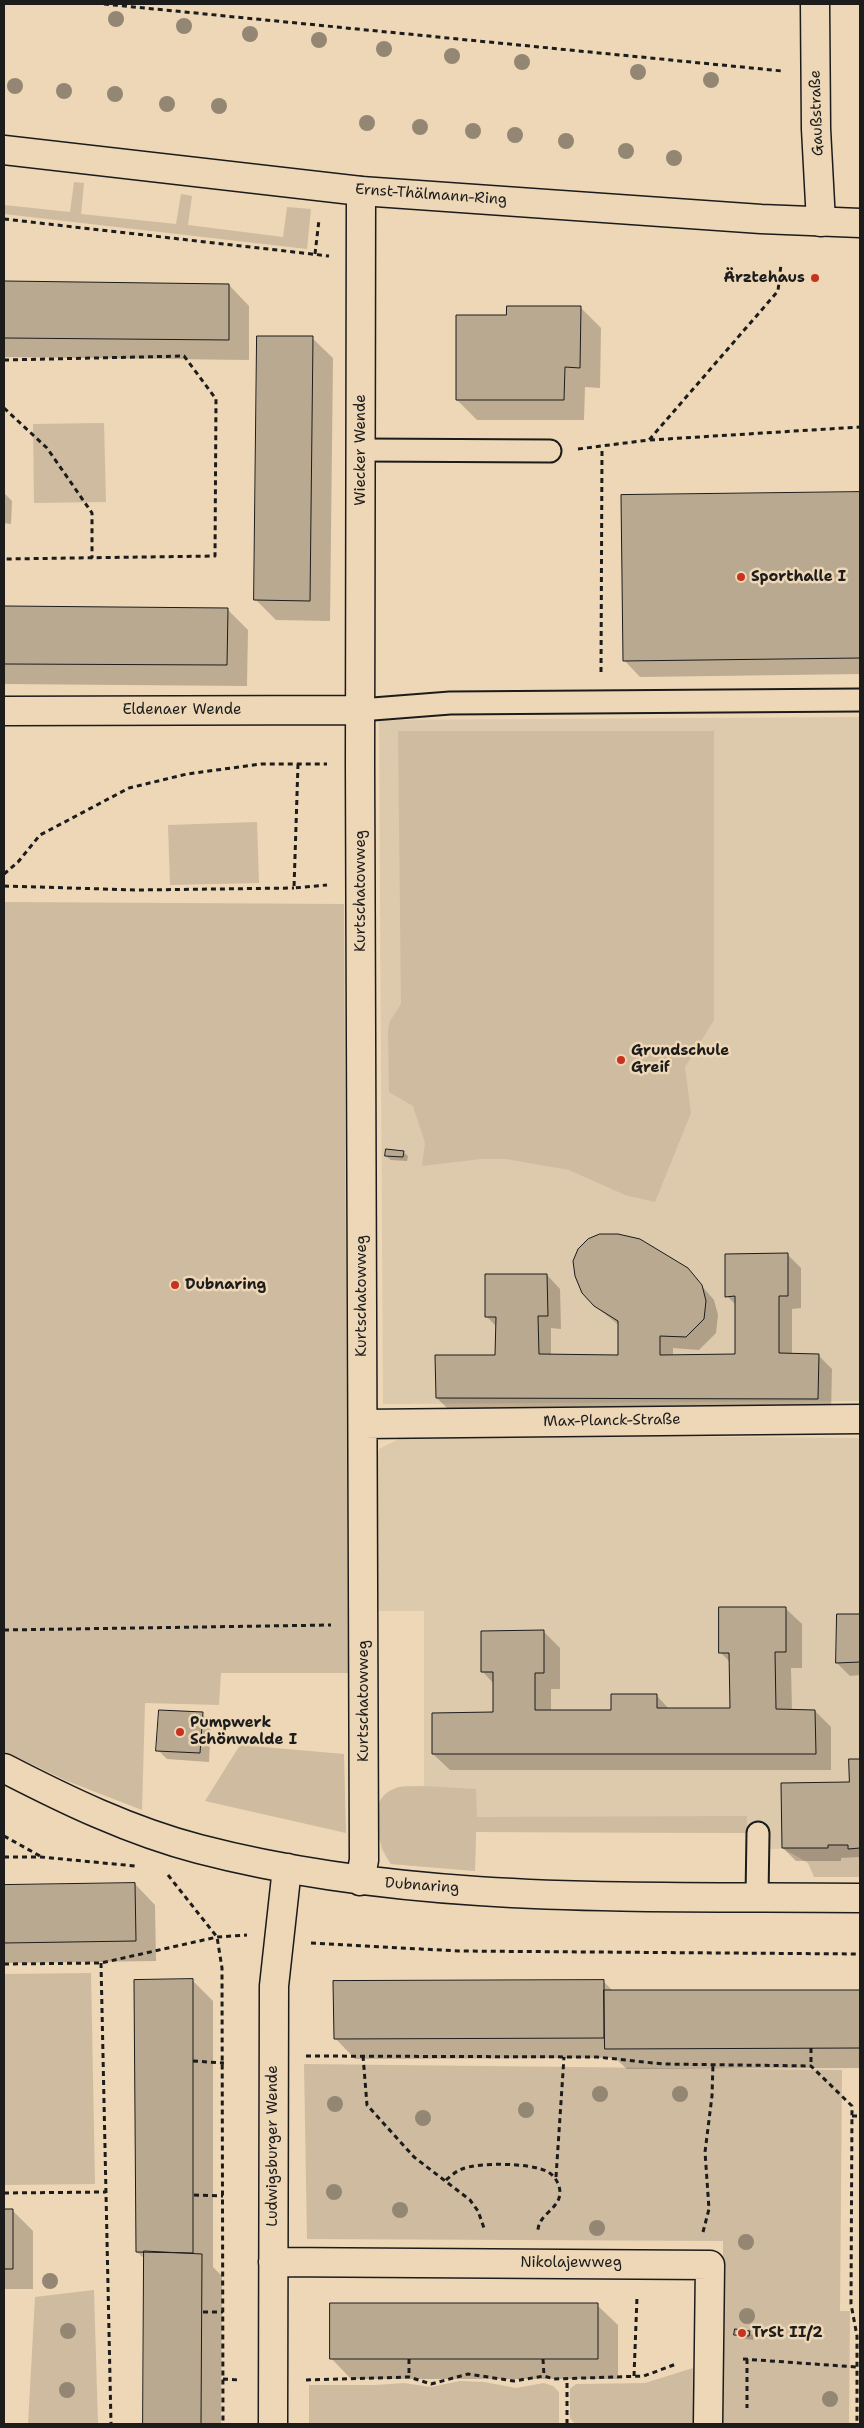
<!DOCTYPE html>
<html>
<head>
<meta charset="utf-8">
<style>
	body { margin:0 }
	#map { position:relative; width:864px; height:2428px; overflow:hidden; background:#edd7b6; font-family:"Shantell Sans",sans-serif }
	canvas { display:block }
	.frame { position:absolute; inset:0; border:5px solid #1c1c1c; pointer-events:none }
</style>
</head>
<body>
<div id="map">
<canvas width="864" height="2428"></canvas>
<div class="frame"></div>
</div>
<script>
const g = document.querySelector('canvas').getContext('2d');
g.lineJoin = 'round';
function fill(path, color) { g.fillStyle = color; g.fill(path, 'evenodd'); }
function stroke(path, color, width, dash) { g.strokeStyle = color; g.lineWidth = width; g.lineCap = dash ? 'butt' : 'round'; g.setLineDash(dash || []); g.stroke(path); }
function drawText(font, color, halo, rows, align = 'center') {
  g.font = font + ' "Shantell Sans",sans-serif'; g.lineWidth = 5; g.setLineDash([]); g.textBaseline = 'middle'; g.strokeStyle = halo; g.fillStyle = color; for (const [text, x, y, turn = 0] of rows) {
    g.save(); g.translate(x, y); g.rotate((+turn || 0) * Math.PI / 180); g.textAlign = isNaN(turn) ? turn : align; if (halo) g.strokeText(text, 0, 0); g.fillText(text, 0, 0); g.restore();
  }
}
const built = new Path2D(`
	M860,717V1401L383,1404L379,720Z
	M409,1434L860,1438V1848L848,1849L828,1845V1848L768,1849L758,1833L476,1832L475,1871L391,1864L381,1849L382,1798L396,1788L424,1786V1611H376V1461L379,1449Z`);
const green = new Path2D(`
	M74,182L84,183L81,214L176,224L181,194L192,196L188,225L283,237L287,207L311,209L307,249L4,214V205L70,212Z
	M104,423L106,502L34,503L33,424Z
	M398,731H714V1020L685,1067L691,1113L655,1202L625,1195L569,1170L506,1159H481L422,1166L425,1143L413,1106L389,1092L388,1030L390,1021L401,1004Z
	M257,822L259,883L170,885L168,825Z
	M4,902L344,904L348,1673H221L219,1705L145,1703L142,1810L67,1781L4,1751Z
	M240,1745L344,1754L346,1833L205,1801Z
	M424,1786L476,1789L477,1817L747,1816V1833L476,1832L475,1871L391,1864C378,1844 363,1799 396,1788C404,1785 415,1787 424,1786Z
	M828,1845H848V1849L860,1848V1877H814L808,1863L782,1848H828Z
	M91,1973L95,2184L4,2185V1974Z
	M304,2064L842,2070L840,2311H850L849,2424H723V2241L307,2239Z
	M94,2290L98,2424H28L35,2297Z
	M693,2368V2424H575L570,2418V2389L576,2384L645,2383Z
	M460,2381L484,2382L516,2388L544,2383L553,2386L559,2392V2424H309V2385H376L404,2383L431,2387Z`);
const shadow = new Path2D(`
	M4,282L229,285L249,306V360L4,357Z
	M580,307L601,328L600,388L585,387L584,420H477L457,400L507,316Z
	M312,338L333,358L330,621L276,620L256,600Z
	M4,493L12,501L11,524L4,523Z
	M860,493V674L640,677L624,660L622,496Z
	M4,608L227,609L248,630L247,686L4,684Z
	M403,1152L408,1156L407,1161L391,1160L386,1156Z
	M788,1255L801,1268V1308L792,1309V1355L819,1356L832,1369L831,1411H450L437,1398L496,1356L497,1327L486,1316L547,1275L560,1289L561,1329L551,1328V1356H620V1326L595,1306L687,1269L714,1300L718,1315L716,1333L699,1350L673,1348V1356H736L737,1306L727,1296Z
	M785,1608L802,1624V1668H791L792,1711H815L831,1727V1770H450L433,1754L494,1714V1684L482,1671L544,1632L560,1648V1689H551V1711H612L656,1695L670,1710L731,1709V1663L721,1653Z
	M838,1615H860V1675L850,1676L837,1663Z
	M202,1714L211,1723L209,1762L167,1759L158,1750Z
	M850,1760H860V1859L858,1857L841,1858V1861H796L783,1848L850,1783Z
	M135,1884L155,1905L156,1961L4,1963V1886Z
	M192,1980L213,2001V2267L222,2276L221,2424H145V2259L137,2252Z
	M604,1982L614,1992L860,1991V2068L627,2069L615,2058L355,2059L335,2038Z
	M4,2211H13L33,2231V2289H4Z
	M597,2305L618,2325V2379H351L331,2358Z
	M749,2332L754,2336L753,2340L740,2338L736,2334Z`);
const building = new Path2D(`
	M4,281L229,284V340L4,338Z
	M507,306H581L580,368L565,367L564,400H456V315H506Z
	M257,336H313L310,601L254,600Z
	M860,492V658L623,661L621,495Z
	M4,606L228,608L227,665L4,664Z
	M386,1149L404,1151L403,1157L385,1156Z
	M600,1234H618L640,1239L688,1268L702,1285L706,1301L704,1319L686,1337L660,1336V1355L735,1354V1296L725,1297V1254L788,1253V1296H779V1353L819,1354L818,1399L436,1398L435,1355H495L496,1317H485V1274H547L548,1316H538L539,1354L618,1355V1321L594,1306L582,1293L575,1276L573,1261L578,1249L588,1239Z
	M719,1607H786V1652H775L776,1709L815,1710L816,1754H432V1713L493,1712V1672H481V1631L544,1630V1673H535V1710H611V1694H657V1708H730L729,1653H719Z
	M837,1614H860V1662L836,1663Z
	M159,1710L203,1712L200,1753L156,1751Z
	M849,1759H860V1848L848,1849V1845H828V1848H782L781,1783L849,1782Z
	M135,1883L136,1941L4,1943V1885Z
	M193,1979V2253L136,2252L134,1980Z
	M604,1980V2038L334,2039L333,1981Z
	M604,1990H860V2048L605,2049Z
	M4,2209H13V2269H4Z
	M144,2251L202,2254L201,2424H143Z
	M330,2303H598V2359H330Z
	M735,2329L750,2331L749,2336L734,2335Z`);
const path = new Path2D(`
	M104,4L782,71
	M4,219L329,256
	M315,254L319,220
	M4,360L184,356L216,399L215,556L4,559
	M4,408L47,448L92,513V558
	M650,440L860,427
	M578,449L649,440L778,291L781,264
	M601,672L602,448
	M298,764L294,888L327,885
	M4,874L18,862L40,835L129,788L187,774L261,764H327
	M4,886L137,890L294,888
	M4,1630L331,1625
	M4,1836L40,1856
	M4,1857H41L135,1866
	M168,1875L217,1937L222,1968L223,2424
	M311,1943L458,1951L860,1954
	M101,1963L111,2424
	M4,1964L101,1963L217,1937L247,1935
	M811,2048V2066
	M306,2056L597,2057L663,2064L811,2066L852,2106L851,2304L857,2336V2424
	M363,2056L367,2105L414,2157L470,2200L478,2211L485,2231
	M193,2061L224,2063
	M852,2116H860
	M556,2177L564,2057
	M446,2180C451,2176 456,2171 462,2169C479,2162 530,2163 546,2171C554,2174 560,2184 560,2193C559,2210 538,2214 538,2231
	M4,2193L106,2192
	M194,2195L223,2196
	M703,2232L709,2209L705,2152L712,2096L713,2064
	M203,2312H223
	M409,2359V2377
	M543,2359L544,2376
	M743,2359L857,2367
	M747,2359V2408
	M634,2376L637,2297
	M223,2379L239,2380
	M306,2380L409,2377L431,2384L468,2374L514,2381L544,2376L554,2379L644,2376L676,2364
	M567,2424V2379`);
const lane = new Path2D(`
	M362,450L550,451
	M360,710L450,703L860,700
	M757,1897L758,1833`);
const street = new Path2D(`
	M815,4L816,129L821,222
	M4,711L360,710
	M363,1424L860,1419
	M4,1768C66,1800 130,1831 199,1849C414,1905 640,1896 860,1898
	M360,1881L364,1860L360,762L361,191
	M273,2262L710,2265L708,2424
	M273,2424L274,1986L287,1868`);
const secondary = new Path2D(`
	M4,150L361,191L761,219L860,223`);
const trees = [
	[116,19],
	[184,26],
	[250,34],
	[319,40],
	[384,49],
	[452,56],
	[522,62],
	[638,72],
	[711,80],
	[15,86],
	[64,91],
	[115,94],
	[167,104],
	[219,106],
	[367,123],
	[420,127],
	[473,131],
	[515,135],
	[566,141],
	[626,151],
	[674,158],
	[600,2094],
	[680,2094],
	[335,2104],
	[526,2110],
	[423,2118],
	[334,2192],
	[400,2210],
	[597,2228],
	[746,2242],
	[50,2281],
	[747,2316],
	[68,2331],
	[67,2390],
	[830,2399]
];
const markers = [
	[815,278,5,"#c8321e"],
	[741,577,5,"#c8321e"],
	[621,1060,5,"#c8321e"],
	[175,1285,5,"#c8321e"],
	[180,1732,5,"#c8321e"],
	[742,2333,5,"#c8321e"]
];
const streetNames = [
	["Gaußstraße",817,113,-92],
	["Ernst-Thälmann-Ring",431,195,4],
	["Wiecker Wende",361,450,-90],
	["Eldenaer Wende",182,710],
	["Kurtschatowweg",361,891,-90],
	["Kurtschatowweg",362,1296,-90],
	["Max-Planck-Straße",612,1421,-1],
	["Kurtschatowweg",364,1701,-90],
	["Dubnaring",422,1886,4],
	["Ludwigsburger Wende",273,2146,-90],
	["Nikolajewweg",571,2263]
];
const poiNames = [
	["Ärztehaus",805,278,"right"],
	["Sporthalle I",751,577],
	["Grundschule",631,1051],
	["Greif",631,1068],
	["Dubnaring",185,1285],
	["Pumpwerk",190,1723],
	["Schönwalde I",190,1740],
	["TrSt II/2",752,2333]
];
fill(built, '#ddc9ab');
fill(green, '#cfbba0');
fill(shadow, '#0003');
fill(building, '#b9a990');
stroke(building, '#1c1c1c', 1);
stroke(lane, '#1c1c1c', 25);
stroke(street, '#1c1c1c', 31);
stroke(secondary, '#1c1c1c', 31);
stroke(path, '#1c1c1c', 3, [5, 4]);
stroke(lane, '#edd7b6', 21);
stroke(street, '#edd7b6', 28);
stroke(secondary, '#edd7b6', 28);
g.fillStyle = '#938673';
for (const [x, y] of trees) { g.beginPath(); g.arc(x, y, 8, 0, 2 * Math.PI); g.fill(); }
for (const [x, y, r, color] of markers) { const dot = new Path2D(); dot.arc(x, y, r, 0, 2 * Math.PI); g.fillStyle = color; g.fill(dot); stroke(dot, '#edd7b6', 2); }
drawText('15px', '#1c1c1c', '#edd7b6', streetNames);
drawText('bold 15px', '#1c1c1c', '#edd7b6', poiNames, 'left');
</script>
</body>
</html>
